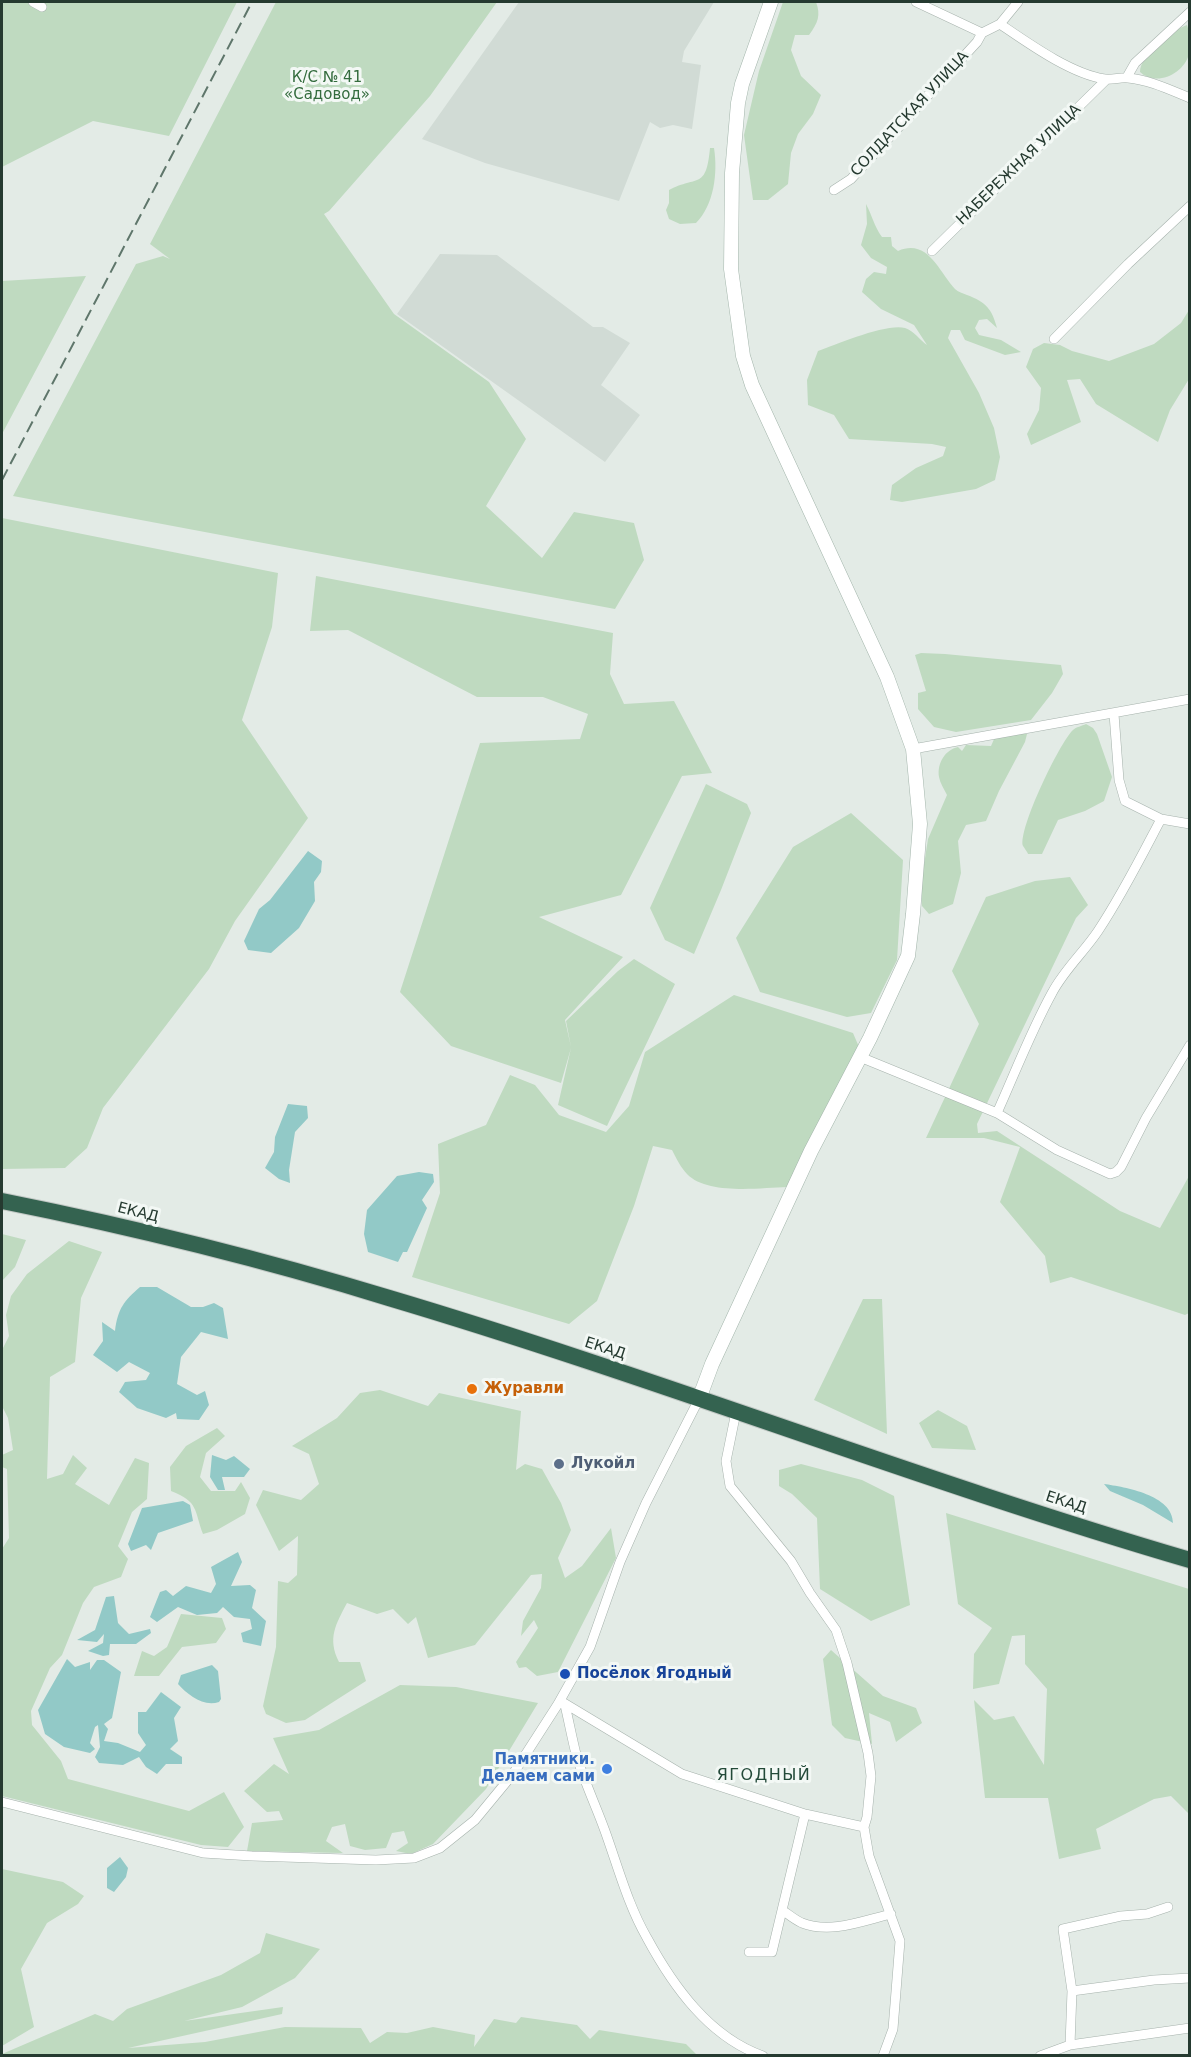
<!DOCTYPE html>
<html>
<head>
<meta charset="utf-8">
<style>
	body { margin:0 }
	#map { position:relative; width:1191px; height:2057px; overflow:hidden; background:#e3ebe6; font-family:"DejaVu Sans",sans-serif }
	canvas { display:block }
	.frame { position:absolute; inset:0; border:3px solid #253a30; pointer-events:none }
</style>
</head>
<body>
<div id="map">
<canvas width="1191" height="2057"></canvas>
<div class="frame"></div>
</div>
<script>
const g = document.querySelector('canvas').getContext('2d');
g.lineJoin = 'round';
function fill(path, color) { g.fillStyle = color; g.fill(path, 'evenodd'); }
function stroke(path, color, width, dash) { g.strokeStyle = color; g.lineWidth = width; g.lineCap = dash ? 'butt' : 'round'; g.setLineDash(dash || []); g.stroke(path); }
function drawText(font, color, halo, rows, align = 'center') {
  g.font = font + ' "DejaVu Sans",sans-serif'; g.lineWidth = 6; g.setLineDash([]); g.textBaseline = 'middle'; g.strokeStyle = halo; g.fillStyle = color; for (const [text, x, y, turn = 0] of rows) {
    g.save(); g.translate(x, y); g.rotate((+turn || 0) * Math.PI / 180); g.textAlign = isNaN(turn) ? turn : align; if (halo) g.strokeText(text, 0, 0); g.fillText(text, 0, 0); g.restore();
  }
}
const built = new Path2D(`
	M519,2H714L684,51L682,62L701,65L692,129L673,125L660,128L650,122L619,201L485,163L422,139Z
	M440,254L497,255L593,327H603L630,343L601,385L640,415L605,462L397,314Z`);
const green = new Path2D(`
	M2,2H237L169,136L93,121L2,167Z
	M276,2H497L430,96L329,211L324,214L394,314L489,382L526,439L486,506L542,558L574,512L634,523L644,560L615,609L13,496L136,264L163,256L170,259L150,244Z
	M783,2H816C821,15 818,23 809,35H795L791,50L801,76L821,95L813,114L798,134L791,153L788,184L768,200H753L744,135L759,71Z
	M1187,25C1190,33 1191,46 1189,54C1184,74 1156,87 1140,72C1140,55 1172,30 1187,25Z
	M710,148H714C718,173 714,205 696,223L680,224L669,219L666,210L669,203V190C698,175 706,190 710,148Z
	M866,204C872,215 874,226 882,237H891L892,246L898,251C928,238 939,272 955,289C958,292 963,293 967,295C986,302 992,309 997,328L987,319L979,320L975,328L979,335L1001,340L1021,352L1005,355L965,340L960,330H951L948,338L979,393L994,428L1000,457L995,480L976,489L902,502L890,500L892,485L916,468L943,456L946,447L932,444L849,439L834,415L808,405L807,380L818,351C837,344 887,323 905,328C913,330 921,341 927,345L914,325L881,309L862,292L866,279L874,272L886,274L887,267L871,258L861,245L867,224Z
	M86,276L2,434V281Z
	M1189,310V379L1170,410L1158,442L1096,404L1080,379L1067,380L1081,422L1031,445L1027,434L1039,410L1041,388L1026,367L1033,349L1044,343L1060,345L1072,351L1109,361L1154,344L1181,323Z
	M2,518L278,573L272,627L242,720L308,818L235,921L209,969L103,1108L87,1148L65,1168L2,1169Z
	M316,576L613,633L610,674L624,704L674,701L712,773L682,776L621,895L539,917L623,957L565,1020L571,1047L566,1021L618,971L634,959L675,984L607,1126L558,1105L571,1048L561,1083L451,1046L400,992L480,743L580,739L588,714L543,697H477L348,630L310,631Z
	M921,653L945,654L1061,665L1063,674L1052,693L1031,720L956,732L934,727L918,709V693L926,691L915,655Z
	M1086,724L1093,728L1097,734L1112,777L1104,801L1085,811L1058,820L1042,854H1028C1028,853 1023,846 1023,846C1018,829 1060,742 1073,730C1076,727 1082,726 1086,724Z
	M1021,734H1027L1025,742L999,791L986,821L966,825L958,841L961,873L953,904L929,914L922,906L921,884L928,839L947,795C944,789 940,783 939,777C937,763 945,750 958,747L962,751L966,745L991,746L995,737Z
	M706,784L747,804L751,813L721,890L694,954L665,940L650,908Z
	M851,813L903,860L897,960L871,1013L847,1017L760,992L736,938L793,847Z
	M1070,877L1088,905L1076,918L977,1124L978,1133L997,1131L1120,1211L1160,1228L1189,1176V1313L1185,1315L1071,1277L1050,1283L1045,1256L1000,1202L1020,1147L984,1138H926L979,1024L952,971L986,897L1035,881Z
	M734,995L853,1033L859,1047L787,1187C759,1188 707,1195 687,1174C681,1168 676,1158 672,1150L653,1146L634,1206L597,1301L569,1324L412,1277L440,1193L438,1144L486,1125L510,1075L535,1085L559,1115L606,1132L629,1106L645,1052Z
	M2,1234L26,1240L15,1267L2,1281Z
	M69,1241L102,1252L81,1298L75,1362L50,1377L47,1479L63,1474L73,1455L87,1468L75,1484L109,1505L135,1458L149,1463L147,1499L132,1512L118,1546L128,1559L121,1577L94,1587L83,1603L62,1655L50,1668L31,1711L32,1725L61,1761L68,1779L189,1811L224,1792L244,1827L228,1847L201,1845L2,1796V1549L9,1538L7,1469L2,1467V1455L13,1450L8,1418L2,1406V1350L9,1336L6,1315L11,1296L27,1274Z
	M863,1299H882L887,1434L814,1400Z
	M380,1390L428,1406L439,1393L521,1411L516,1470L525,1464L542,1469L561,1503L571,1530L558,1558L565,1578L582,1566L611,1528L616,1558L558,1672L537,1676L526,1667L519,1668L516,1662L538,1628L534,1620L521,1636L523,1621L541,1588L542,1574L531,1575L475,1645L428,1658L416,1617L408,1624L393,1609L377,1614L347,1603C336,1624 327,1638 339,1662H360L366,1681L305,1720L286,1723L266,1714L263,1706L276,1647L278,1581L288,1583L297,1575L298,1536L279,1551L256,1505L263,1490L301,1500L319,1484L309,1454L292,1446L337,1418L360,1393Z
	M938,1410L967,1426L976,1450L932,1448L919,1423Z
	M217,1428L225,1436L206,1453L200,1477L211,1491H235L241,1482L250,1498L245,1514L217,1530L203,1534C194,1510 199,1502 171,1491L170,1467L186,1446Z
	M801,1464L862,1480L894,1496L910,1605L871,1621L820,1589L817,1518L792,1494L779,1486V1470Z
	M946,1513L1189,1589V1814L1171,1796L1154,1799L1096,1829L1101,1849L1059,1859L1048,1798H985L974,1700L994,1720L1014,1716L1044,1765L1047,1689L1025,1664V1635L1012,1636L999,1684L973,1689L974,1654L992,1628L958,1604Z
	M181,1614L222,1618L226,1629L216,1643L182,1647L159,1676H134L142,1651L154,1656L167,1647Z
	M831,1650L883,1696L916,1708L922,1723L896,1742L890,1722L869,1713L872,1744L845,1738L832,1725L823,1659Z
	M400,1685L456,1687L538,1703L486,1789L433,1844L411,1854L396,1851L408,1843L404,1831L392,1833L386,1848L365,1850L350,1846L345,1824L332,1827L326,1841L343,1853L247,1851L252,1823L283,1820L279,1811L267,1812L244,1791L274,1764L289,1774L273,1738L319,1730Z
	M2,1869L63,1882L84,1896L78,1904L47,1923L21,1969L34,2027L2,2046Z
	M266,1933L320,1949L295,1978L242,2007L184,2021L283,2007L282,2014L128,2048L205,2042L285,2027L361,2028L370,2043L387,2032L407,2033L433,2027L475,2035L474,2047L494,2019L516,2023L521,2017L577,2025L590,2039L599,2030L686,2044L697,2055H2V2054L95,2014L113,2021L127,2009L221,1975L260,1953Z`);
const water = new Path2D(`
	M308,851L322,861L321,872L314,882L315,901L299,928L271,953L248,950L244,941L259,909L270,900Z
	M288,1104L307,1106L308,1118L295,1132L289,1170L290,1183L279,1179L265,1168L274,1152L275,1137Z
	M419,1172L433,1174L434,1182L422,1200L427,1208L407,1252H403L398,1262L368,1252L364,1234L367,1210L397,1176Z
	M140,1287H157L191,1307H203L214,1303L223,1308L228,1339L201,1332L181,1357L177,1384L197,1395L205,1391L209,1405L199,1420L177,1419L176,1413L166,1418L137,1408L119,1392L125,1382L146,1380L150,1373L129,1362L117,1372L93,1355L103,1341L102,1322L115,1331C118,1308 124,1301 140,1287Z
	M212,1455L226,1460L234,1456L250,1469L244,1477H222L225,1490H218L210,1477Z
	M1104,1484C1125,1487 1173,1495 1173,1523L1143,1505L1110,1491Z
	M183,1501L190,1505L193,1521L158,1533L151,1550L146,1545L131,1551L128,1544L142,1508Z
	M238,1552L242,1562L231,1586L250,1585L256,1590L252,1608L266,1621L261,1646L243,1642L241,1633L252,1629L250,1619L234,1617L223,1607L217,1613L197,1615L178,1607L157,1622L150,1617L160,1592L166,1590L173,1596L186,1586L211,1593L216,1584L211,1567Z
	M114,1596L118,1623L129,1634L150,1629L151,1633L136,1644H110L109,1655L103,1656L88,1651L103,1643L104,1634L97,1642L77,1640L95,1630L106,1597Z
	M67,1659L75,1667L90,1662V1670L97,1660H104L121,1672L112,1718L104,1724L108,1729L104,1741L118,1743L140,1752L146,1745L138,1733V1712H146L161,1692L181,1707L174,1718L178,1741L170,1749L182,1757V1764H166L157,1774L146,1767L139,1757L123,1765L99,1763L95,1757L100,1747L98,1725L95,1727L90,1743L95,1749L90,1753L64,1747L45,1734L38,1710Z
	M212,1665L218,1671L221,1699L219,1702C203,1707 188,1695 178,1684L181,1675Z
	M120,1857L128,1868L126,1877L114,1892L107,1888V1868Z`);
const street = new Path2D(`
	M33,2L42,7
	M916,2L982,33
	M1000,24C1028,43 1071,74 1105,79C1113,80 1121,77 1128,78C1150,80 1170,90 1190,98
	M1127,77L1135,63L1190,12
	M834,190L851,179L977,42L982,33L1000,24L1018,2
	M932,251L1106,80
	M1054,339L1128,264L1190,206
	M1114,714L1119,780L1125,801L1161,819L1190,824
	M913,749L1190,699
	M860,1057L997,1113L1057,1150L1110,1174L1116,1172L1121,1167L1146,1118L1190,1045
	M997,1113C1015,1073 1031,1031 1052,993C1064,970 1084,952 1098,931C1122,895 1141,857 1161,819
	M736,1412L726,1461L730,1486L791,1561L810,1593L836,1630L847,1663L868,1753L871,1776L867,1817L864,1827L869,1856L900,1941L893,2029L883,2056
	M564,1703L682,1774L805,1814L864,1827
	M565,1705C569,1722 572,1738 576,1754C584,1781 596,1806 605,1831C618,1867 628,1905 647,1938C673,1986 709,2037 763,2056
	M2,1802L203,1853L252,1856L376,1860L414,1858L440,1848L475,1820L513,1774L558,1704L590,1647L620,1562L646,1503L699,1399
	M782,1910C788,1914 795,1920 802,1923C831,1934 862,1921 891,1914
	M749,1952H772L805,1814
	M1072,1991L1154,1980L1190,1978
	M1070,2045L1072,1991L1063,1929L1121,1916L1147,1914L1168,1907
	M1040,2056L1070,2045L1190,2028`);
const secondary = new Path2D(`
	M699,1399L712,1364L811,1151L870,1038L908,956L913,914L920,824L913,749L887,677L752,385L743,356L731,269L732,173L738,103L742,84L771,2`);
const highway = new Path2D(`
	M2,1201C132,1227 262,1259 389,1298C658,1378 920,1481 1190,1560`);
const rail = new Path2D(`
	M2,480L252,2`);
const markers = [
	[472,1389,6,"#e8710a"],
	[559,1464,6,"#5c6f8a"],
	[565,1674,6,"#1a4fb4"],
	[607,1769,6,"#3f7fe0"]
];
const parkNames = [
	["К/С № 41",327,78],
	["«Садовод»",327,95]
];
const streetNames = [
	["СОЛДАТСКАЯ УЛИЦА",910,114,-47],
	["НАБЕРЕЖНАЯ УЛИЦА",1019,165,-44],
	["ЕКАД",138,1213,14],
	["ЕКАД",605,1349,18],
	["ЕКАД",1066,1503,18]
];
const foodNames = [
	["Журавли",484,1389]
];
const serviceNames = [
	["Лукойл",571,1464]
];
const transitNames = [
	["Посёлок Ягодный",577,1674]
];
const shopNames = [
	["Памятники.",595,1760],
	["Делаем сами",595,1777]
];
const neighbourhoodNames = [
	["ЯГОДНЫЙ",764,1776]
];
fill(built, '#d1dbd5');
fill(green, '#bfdac0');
fill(water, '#92c9c7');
stroke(street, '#a6b2ac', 10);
stroke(secondary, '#a3b5ab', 15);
stroke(highway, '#c2c8c5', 18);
stroke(street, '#fff', 9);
stroke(secondary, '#fff', 14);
stroke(highway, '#346350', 16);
stroke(rail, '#5f766b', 2, [12, 6]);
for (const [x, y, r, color] of markers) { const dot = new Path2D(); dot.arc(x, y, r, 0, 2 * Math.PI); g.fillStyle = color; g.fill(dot); stroke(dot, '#f3f8f5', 2); }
drawText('15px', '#346c3e', '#f3f8f5', parkNames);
drawText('15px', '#253a30', '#f3f8f5', streetNames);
drawText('bold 15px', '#c56008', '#f3f8f5', foodNames, 'left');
drawText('bold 15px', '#4e5e75', '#f3f8f5', serviceNames, 'left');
drawText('bold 15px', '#164399', '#f3f8f5', transitNames, 'left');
drawText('bold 15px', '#366cbe', '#f3f8f5', shopNames, 'right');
g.letterSpacing = '1.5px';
drawText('16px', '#234a39', '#f3f8f5', neighbourhoodNames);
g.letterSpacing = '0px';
</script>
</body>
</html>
